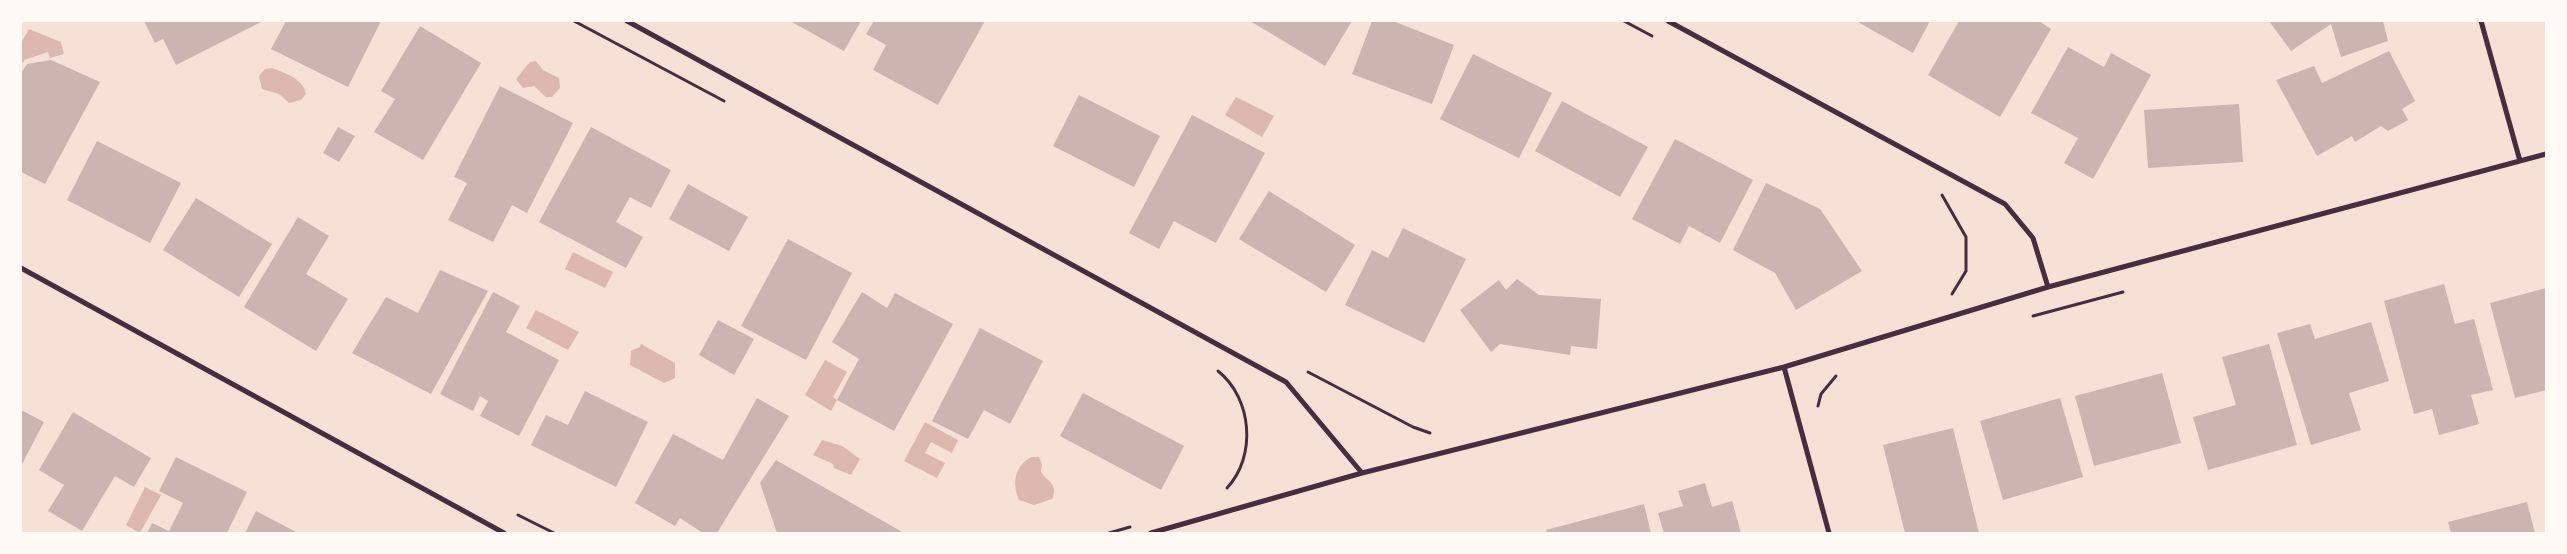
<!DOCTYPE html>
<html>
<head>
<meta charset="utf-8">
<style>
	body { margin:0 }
	#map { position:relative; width:2567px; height:554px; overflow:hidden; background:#f7e1d7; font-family:"Sofia Sans Condensed",sans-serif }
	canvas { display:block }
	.frame { position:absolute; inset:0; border:22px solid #fffaf5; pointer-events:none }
</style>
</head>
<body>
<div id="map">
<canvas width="2567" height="554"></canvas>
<div class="frame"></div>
</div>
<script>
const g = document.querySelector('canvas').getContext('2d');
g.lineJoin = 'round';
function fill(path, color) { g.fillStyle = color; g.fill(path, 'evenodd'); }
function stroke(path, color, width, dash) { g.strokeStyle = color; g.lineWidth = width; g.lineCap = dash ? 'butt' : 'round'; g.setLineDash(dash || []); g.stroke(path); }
const water = new Path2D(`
	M29,29L61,42L64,54L50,58L48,52L24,60V62L21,61V43Z
	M536,61L543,70L559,78L560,88L552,97H546L534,86L523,88L516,79L530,62Z
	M272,68C285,73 304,79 306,94L301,100L289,103L279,94L262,89L259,76L265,69Z
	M1236,97L1274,116L1262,137L1225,115Z
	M573,252L613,272L605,288L565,269Z
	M536,310L579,332L568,350L526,328Z
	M641,344L675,363V378L664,383L630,365L631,351L640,347Z
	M825,360L847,372L833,397L837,400L831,411L805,395Z
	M925,422L958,440L952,453L931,442L925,453L945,463L937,478L904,461Z
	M822,440L842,446L860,459L851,475L834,468L833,464L813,455Z
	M1031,457H1039L1042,464L1041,472C1048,482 1059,485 1052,499L1034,505L1019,500C1012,483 1014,467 1031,457Z
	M145,487L161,495L140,533L126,525Z`);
const building = new Path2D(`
	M144,21H263L176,65L163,39L155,43Z
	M286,21H381L348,87L271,49Z
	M790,21H861L844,51Z
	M874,21H985L938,105L873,70L886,45L866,34Z
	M1250,21H1352L1325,66Z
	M1372,21H1393L1454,45L1432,104L1352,74Z
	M1856,21H1930L1913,53Z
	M1959,21H2039L2051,29L2000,117L1928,75Z
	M2269,21H2383L2388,41L2341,57L2331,24L2291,51Z
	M420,26L481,63L423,160L374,132L395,99L381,91Z
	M2068,47L2104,67L2111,53L2151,75L2093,179L2064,163L2078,138L2031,113Z
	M2389,51L2415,101L2402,109L2408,120L2388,131L2381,126L2355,142L2352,136L2317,156L2276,80L2314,66L2322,83Z
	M1473,54L1552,93L1519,158L1440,119Z
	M51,60L100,82L45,184L21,172V73L27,64Z
	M500,86L573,123L527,213L512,205L493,242L448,220L467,183L454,177Z
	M1079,95L1160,136L1134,187L1053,146Z
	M1562,101L1648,147L1620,197L1535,151Z
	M2239,104L2243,162L2148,168L2144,110Z
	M1192,115L1265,153L1216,243L1174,221L1159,249L1129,233Z
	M338,127L355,136L339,162L323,153Z
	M591,127L671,170L651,208L630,197L616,222L643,237L626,268L539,222Z
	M1675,139L1753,180L1720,243L1689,226L1680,244L1632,219Z
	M97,141L181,183L150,243L67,200Z
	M1766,183L1820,209L1862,271L1796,310L1775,273L1733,250Z
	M688,184L748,217L729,251L669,219Z
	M1269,191L1355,245L1326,292L1239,239Z
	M196,198L272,244L239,297L163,250Z
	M298,217L329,236L306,274L348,299L316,351L244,307Z
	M1403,228L1466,259L1424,343L1345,305L1372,250L1388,258Z
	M788,239L852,273L806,360L741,326Z
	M440,270L488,291L431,394L352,353L386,297L418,313Z
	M1517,279L1539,295L1601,299L1597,349L1571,346L1570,355L1500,344L1491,352L1460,310L1499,280L1506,290Z
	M2444,284L2455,324L2474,319L2493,390L2471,395L2479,424L2439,435L2432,409L2414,414L2384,301Z
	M2546,288V390L2515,398L2490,303Z
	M493,292L520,306L506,332L559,360L519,436L480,416L488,401L480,396L473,411L440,394Z
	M862,292L887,308L895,293L953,324L894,431L837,400L859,359L832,342Z
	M718,320L754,339L734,375L699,355Z
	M2371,322L2389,381L2349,393L2361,430L2311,445L2277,333L2310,324L2315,339Z
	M980,328L1043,361L1010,424L984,410L968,439L932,421Z
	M2269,344L2297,445L2208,470L2193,417L2236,405L2222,357Z
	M2162,373L2181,443L2094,466L2075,396Z
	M585,391L648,422L616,487L531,445L546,415L568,425Z
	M1083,393L1184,446L1161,490L1060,436Z
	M757,398L789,416L717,533H703L680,518L675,526L635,503L673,434L723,460Z
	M2060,398L2083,477L2003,500L1980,421Z
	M21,410L44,422L21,466Z
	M73,412L151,458L134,487L115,476L82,531L48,511L64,485L39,470Z
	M1953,428L1979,533H1905L1883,445Z
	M176,457L247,492L227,533H147L152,523L169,531L183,503L159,491Z
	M776,460L904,533H777L760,483Z
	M1705,483L1712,507L1732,501L1741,533H1664L1658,513L1683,506L1678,491Z
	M2527,502L2535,533H2451L2448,522Z
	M1644,504L1651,533H1547L1546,530Z
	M256,511L298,533H245Z`);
const path = new Path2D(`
	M574,21L724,101
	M1624,21L1652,36
	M1942,195L1966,237V271L1952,294
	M2033,316L2123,292
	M1218,371C1252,398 1257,456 1227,488
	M1308,372L1413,427L1430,433
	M1818,406L1821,394L1836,376
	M518,515L554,533
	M1109,533L1130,527`);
const minor = new Path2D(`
	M627,21L1286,382L1362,473
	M1668,21L2005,204L2033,238L2048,287
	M2481,21L2520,161
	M21,268L504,533
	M1784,367L1829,533
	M1151,533L1362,473L1784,367L2048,287L2546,154`);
fill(water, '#dcb8b0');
fill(building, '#ccb4b1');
stroke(path, '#4a2c40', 3);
stroke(minor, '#4a2c40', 5);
</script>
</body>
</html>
